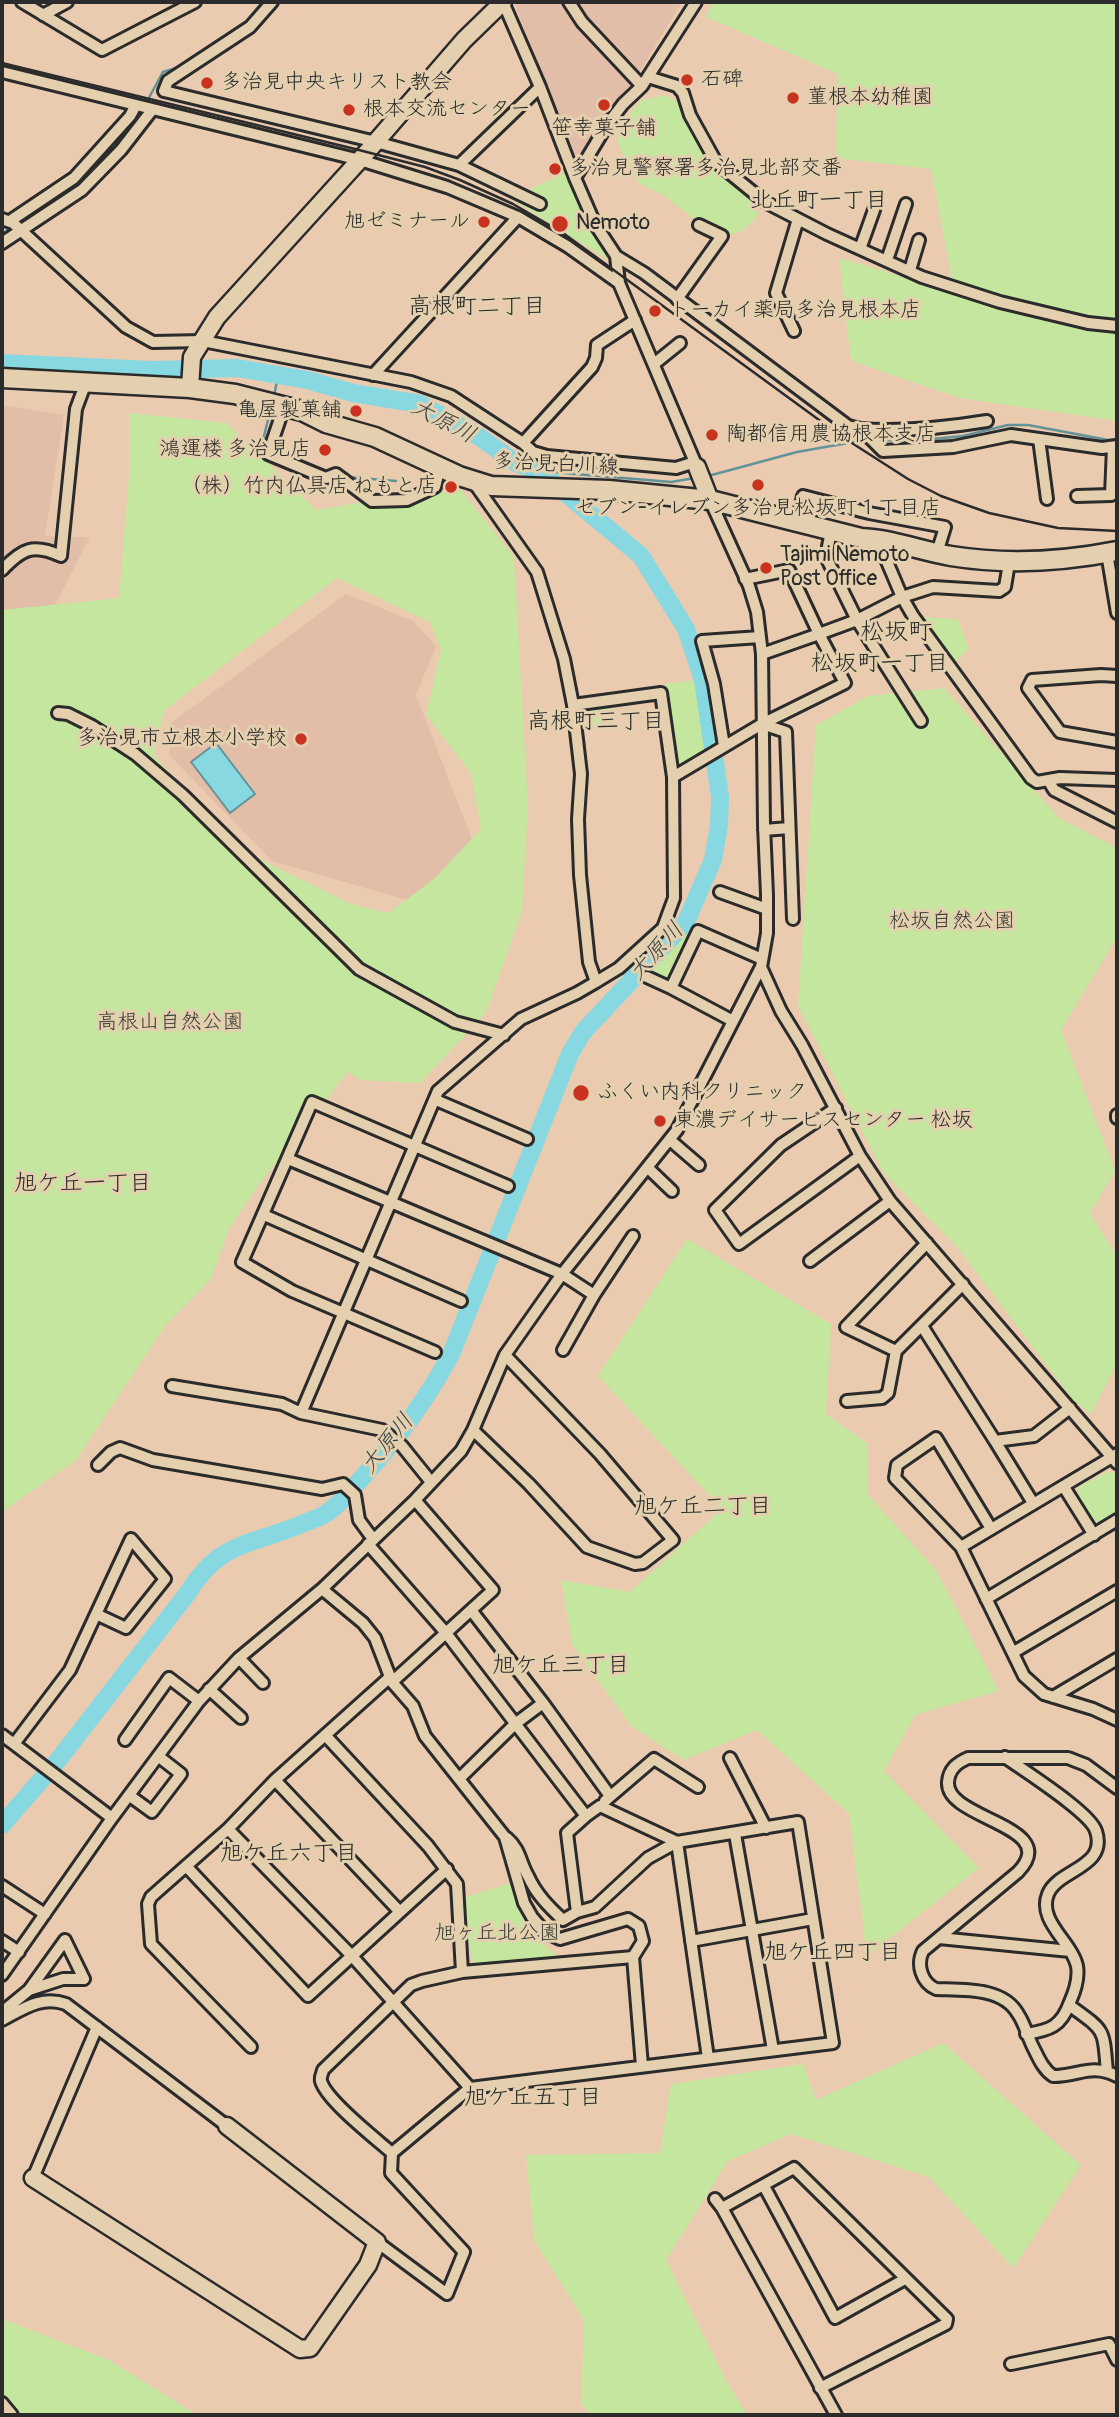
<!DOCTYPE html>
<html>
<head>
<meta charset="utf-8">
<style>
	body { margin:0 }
	#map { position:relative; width:1119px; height:2417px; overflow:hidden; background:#eacbb0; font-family:Pangolin,sans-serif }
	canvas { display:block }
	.frame { position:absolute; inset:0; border:4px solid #2b2b2b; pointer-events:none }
</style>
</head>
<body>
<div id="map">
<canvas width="1119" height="2417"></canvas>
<div class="frame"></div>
</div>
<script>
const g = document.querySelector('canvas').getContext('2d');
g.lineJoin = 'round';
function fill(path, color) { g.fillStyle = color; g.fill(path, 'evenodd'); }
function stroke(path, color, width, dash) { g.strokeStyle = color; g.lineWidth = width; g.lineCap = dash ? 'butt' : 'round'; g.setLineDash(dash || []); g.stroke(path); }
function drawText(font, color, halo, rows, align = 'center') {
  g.font = font + ' Pangolin,"Klee One",sans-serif'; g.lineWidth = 6; g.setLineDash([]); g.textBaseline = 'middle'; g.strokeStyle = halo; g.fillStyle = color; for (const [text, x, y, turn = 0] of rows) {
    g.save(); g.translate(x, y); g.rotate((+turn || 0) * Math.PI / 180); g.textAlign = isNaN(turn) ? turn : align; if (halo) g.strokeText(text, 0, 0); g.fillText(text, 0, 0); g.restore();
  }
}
const built = new Path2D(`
	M514,2H682L620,104L584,156L571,154Z
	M2,405L64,415L45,536L90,537L55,605L2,624Z
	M346,594L413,621L436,646L416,695L474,844L410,901L272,861L169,755L170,724Z`);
const green = new Path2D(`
	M713,2H1117V421L960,398L851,361L839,258L954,291L931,169L835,158L838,74L706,17Z
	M664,95L680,103L704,152L714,167L739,190L743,191L759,214L744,230L730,235L692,217L663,195L639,183L625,161L617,138L626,119L640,101Z
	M567,172L608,250L612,262L514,201L522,193Z
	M129,413L226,423L316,510L412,494L420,503L457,485L514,557L528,807L522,911L486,1013L420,1083L361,1080L348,1072L259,1184L228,1231L211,1279L166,1325L76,1460L2,1512V610L119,598L129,476ZM337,578L430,622L441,650L426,715L471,773L481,829L434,879L388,913L351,904L241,850L154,756L164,711Z
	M921,617L958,619L969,649L955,662Z
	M696,680L709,751L677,771L665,684Z
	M944,688L1059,818L1117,848V937L1061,1030L1115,1171L1090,1213L1117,1257V1364L1091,1414L1074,1401L957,1247L883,1172L798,1006L816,725L868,696Z
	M613,702L609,721L581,731L577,707Z
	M691,932L693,936L672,982L666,984L648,974L687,933Z
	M687,1239L831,1324L826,1414L867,1443L868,1495L936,1570L999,1691L915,1715L884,1771L979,1868L867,1956L849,1814L757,1730L684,1760L631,1726L572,1644L561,1580L630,1592L722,1509L598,1376Z
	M1108,1472H1114L1117,1476V1512L1098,1523L1094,1521L1078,1493L1079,1486Z
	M511,1883L527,1930L563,1961L479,1966L473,1962L467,1934L463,1898Z
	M943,2043L1081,2165L1013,2268L929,2177L791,2134L728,2161L666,2260L725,2379L747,2415H591L581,2403L584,2320L534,2240L526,2155L660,2153L671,2084L803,2064L816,2100Z
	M2,2319L109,2360L197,2415H2Z`);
const water = new Path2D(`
	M216,743L255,794L230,813L191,762Z`);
const stream = new Path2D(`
	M145,105L163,72L176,68L248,20L262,2
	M61,198C92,174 120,143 142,111
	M19,223L44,209
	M2,234L13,226
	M274,396L278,376
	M879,440L913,441L963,436L1008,425H1028L1108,440L1117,439
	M261,448L269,416
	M539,471L671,482L695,478
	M708,476L797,452L865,440
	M347,477L396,481`);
const river = new Path2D(`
	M2,363L152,370L237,368L307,380L353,393L420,404L478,436L516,463L539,471L641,556L686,629L703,680L720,797L719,825L713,860L686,922L583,1032L570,1054L452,1352C428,1398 396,1441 361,1479C351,1490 340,1504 327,1513C320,1518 310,1520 302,1524C250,1546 220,1540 187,1594L55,1764L2,1825`);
const street = new Path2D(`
	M22,2L102,50L195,2
	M272,2L250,27L168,81L164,91L376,142L459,165L540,87
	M503,2L540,87L575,178L595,224L616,256L619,283L697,467
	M569,2L582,22L642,86
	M43,15L67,2
	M2,72L360,160L447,187L518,217L567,246L619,283
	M648,77L677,86L683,93L690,115L716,162L765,202L827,234L922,277L1000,302L1088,323L1117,326
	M459,165L540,204
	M575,178L607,125L623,104L642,86L696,2
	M2,219L13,223L126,327L153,342L203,341L411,382L451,396L523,443L533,452L547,456L676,468L695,462
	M10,221L74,178L130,116L136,105
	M2,243L82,190L121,150L152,110
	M860,249L874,210
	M616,256L644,273L848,426L861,429L883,451L953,447L1011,435L1102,448L1117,446
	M887,260L906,204
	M910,270L919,240
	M677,299L722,236L699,225
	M794,331L776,293L798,219
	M654,364L680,343
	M373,375L518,217
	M284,407L268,454L326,478L336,474L372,501L407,500L435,487L440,467
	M861,429C904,432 944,428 987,421
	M1039,439L1047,499
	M523,443L592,367L596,358L597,345L635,320
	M1077,496L1111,495L1113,447
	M797,523L803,496L869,513L945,527L937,553
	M831,531L826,557L857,620L921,721
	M877,538L902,597L913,616L1031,778L1037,782L1060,778L1117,780
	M1107,553L1117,613
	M2,570C22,549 33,543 61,556L76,409L86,382
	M762,654L819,634L857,620L902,597L933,587L999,591L1005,587L1009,563
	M1117,676L1101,675L1032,680L1028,688L1060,732L1117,742
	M573,705L661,693L673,777L762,724L845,683L819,634L789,570L745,579
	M58,713L68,714L92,726L135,754L183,795L359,969L455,1022L504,1035
	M762,724L786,732L793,919
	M724,746L714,684L702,641L760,637
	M1048,780L1054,790L1117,822
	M764,830L789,828
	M720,892L767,909
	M761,967L781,1011L802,1045L860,1156L890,1201L1117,1463
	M647,977L671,988
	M596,982L619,968L663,928L674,898L673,777
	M733,1021L671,988L698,931L762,959
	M436,1100L527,1139
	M836,1108L781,1145L715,1210L739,1244L860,1156
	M1117,1115V1118
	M670,1140L699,1165
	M288,1159L562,1274L594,1295
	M648,1168L672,1191
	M264,1215L461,1301
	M927,1243L846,1327L896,1351L963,1284
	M810,1261L890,1201
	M922,1326L995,1441L1034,1436L1070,1408
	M563,1350L594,1295L633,1236
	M435,1352L292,1291L242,1262L312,1102L508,1186
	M172,1386L282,1404L301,1413
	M847,1401L882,1398L888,1393L896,1351
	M473,1430L529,1484L587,1547L635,1564L643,1563L673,1540L600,1454L505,1355
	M995,1441L1033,1503
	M98,1465L111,1452L120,1448L153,1460L322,1489L343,1484L355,1495L359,1520L373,1539
	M431,1482L402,1446L382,1430L301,1413L438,1091L521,1019L577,993L596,982L589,962L580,875L578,819L581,774L573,705L564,659L537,572L472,480
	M1064,1487L1094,1535
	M990,1527L936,1438L897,1465L895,1478L961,1547L1024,1676L1044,1694L1093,1709L1117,1720
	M961,1547L1117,1454
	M322,1589L363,1623L375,1638L392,1682L413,1706L425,1736L505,1837L524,1903L532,1917L545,1932L560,1939L628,1919L639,1926L643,1941L633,1957L642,2066
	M986,1599L1117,1520
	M471,1610L543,1703L610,1796
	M1014,1652L1117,1591
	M239,1658L263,1683
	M392,1682L493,1590L415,1500
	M209,1689L241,1718
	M1053,1697L1117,1659
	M2,1735L112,1818
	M325,1735L428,1846L457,1884L462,1972L633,1957
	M125,1740L169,1678L199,1701
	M14,1744L70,1670L131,1539L165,1579L126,1628L96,1614
	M1005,1757C1024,1771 1090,1812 1096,1831C1108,1868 1058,1869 1048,1894C1037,1921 1072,1942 1077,1966C1079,1978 1075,1991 1070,2002C1061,2027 1050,2030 1026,2034
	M730,1758L766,1828
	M459,1779L515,1724L543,1703
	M275,1780L400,1912
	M1117,1788L1086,1765L1068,1758H968C957,1763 949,1769 948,1782C945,1820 1063,1825 1018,1872L923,1951C916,1965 922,1983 936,1989C963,1990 1003,1987 1018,2014C1025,2024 1028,2038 1034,2049C1039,2059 1043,2069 1053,2076C1079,2076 1091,2063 1117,2076
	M130,1796L152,1812L181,1774L158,1756
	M605,1801L654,1759L698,1787
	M228,1829L352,1956L470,2088L833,2043L798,1822L677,1842L600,1806L586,1816L446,1633L368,1544
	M735,1834L773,2050
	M507,1838C520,1849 520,1862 528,1876C536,1894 549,1907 563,1920L577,1912L595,1907L648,1858L677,1842L708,2058
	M186,1866L308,1996L447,1869
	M2,1886L45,1914
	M577,1912L567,1833L586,1816
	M939,1938L1070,1951
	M2,1941L19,1952
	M691,1941L813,1919
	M462,1972L422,1981L411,1985L323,2070C322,2075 320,2077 321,2081C326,2100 376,2139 392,2153L470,2088
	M2,1975L112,1818L199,1701L239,1658L322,1589L415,1500L461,1451L473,1430L505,1355L562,1274L677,1130L761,967L767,933V895L764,825L762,654L757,612L749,586L710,500
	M1069,2005C1106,2032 1103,2027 1107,2072
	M2,2012L29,1990L65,1940L84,1979H63L29,1990
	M2,2020C23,2009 42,1995 66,2004L227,2126
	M251,2047L151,1944L148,1904L151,1897L228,1829L275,1780L390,1677
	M33,2178L97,2027
	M764,2186L835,2318L905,2279
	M715,2199L722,2208L836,2415
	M722,2208L794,2168L947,2319L946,2324L820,2388
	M377,2242L447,2294L464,2252L391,2173L392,2153
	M1011,2364L1109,2344L1117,2360
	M2,2403L12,2415`);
const secondary = new Path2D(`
	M190,388L192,357L217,317L367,152L464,40L503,2
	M697,467L710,500
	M33,2178L300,2349L310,2348L368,2265L377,2242L227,2126`);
const primary = new Path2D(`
	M2,378L190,388L235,394L302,411L326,423L375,437L459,476L491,486L609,490L710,500L861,538C892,539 921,551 951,556C1007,565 1061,562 1117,551`);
const rail = new Path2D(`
	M2,63L355,149L425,167L460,180L513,204L563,233L841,436L908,479L941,496L989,513L1058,528L1117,531`);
const markers = [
	[687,80,7,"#c8321e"],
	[207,83,7,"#c8321e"],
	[793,98,7,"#c8321e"],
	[604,105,7,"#c8321e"],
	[349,110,7,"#c8321e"],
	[555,169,7,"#c8321e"],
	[484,222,7,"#c8321e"],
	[560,224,9,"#c8321e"],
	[655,311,7,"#c8321e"],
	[356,411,7,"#c8321e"],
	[712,435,7,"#c8321e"],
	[325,450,7,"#c8321e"],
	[758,485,7,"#c8321e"],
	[451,487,7,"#c8321e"],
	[766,568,7,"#c8321e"],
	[301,739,7,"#c8321e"],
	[581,1093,9,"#c8321e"],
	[660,1121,7,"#c8321e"]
];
const poiNames = [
	["石碑",701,80],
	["多治見中央キリスト教会",221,83],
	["菫根本幼稚園",807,98],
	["根本交流センター",363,110],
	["笹幸菓子舗",604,129,"center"],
	["多治見警察署多治見北部交番",569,169],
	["旭ゼミナール",470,222,"right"],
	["Nemoto",576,224],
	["トーカイ薬局多治見根本店",669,311],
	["亀屋製菓舗",342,411,"right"],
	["陶都信用農協根本支店",726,435],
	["鴻運楼 多治見店",311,450,"right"],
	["（株）竹内仏具店 ねもと店",437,487,"right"],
	["セブン-イレブン多治見松坂町１丁目店",758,509,"center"],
	["Tajimi Nemoto",780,556],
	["Post Office",780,580],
	["多治見市立根本小学校",287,739,"right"],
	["ふくい内科クリニック",597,1093],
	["東濃デイサービスセンター 松坂",674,1121]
];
const streetNames = [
	["多治見白川線",556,465,3]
];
const parkNames = [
	["松坂自然公園",952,922],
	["高根山自然公園",170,1023],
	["旭ヶ丘北公園",497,1934]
];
const neighbourhoodNames = [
	["北丘町一丁目",819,201],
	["高根町二丁目",477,307],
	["松坂町一丁目",880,664],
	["高根町三丁目",596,722],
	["旭ケ丘一丁目",83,1184],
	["旭ケ丘二丁目",703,1507],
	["旭ケ丘三丁目",561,1666],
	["旭ケ丘六丁目",289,1854],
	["旭ケ丘四丁目",833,1953],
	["旭ケ丘五丁目",533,2098]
];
const waterNames = [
	["大原川",443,422,28],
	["大原川",657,952,-48],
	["大原川",388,1444,-51]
];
const quarterNames = [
	["松坂町",896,633]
];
fill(built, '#e2bea9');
fill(green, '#c4e69f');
fill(water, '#87d8e1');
stroke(water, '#629398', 2);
stroke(stream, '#629398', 2.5);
stroke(river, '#87d8e1', 18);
stroke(street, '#2b2b2b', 16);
stroke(secondary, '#2b2b2b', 21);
stroke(primary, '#2b2b2b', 23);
stroke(street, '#e4d0ae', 10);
stroke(secondary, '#e4d0ae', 16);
stroke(primary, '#e4d0ae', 18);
stroke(rail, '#2b2b2b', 2.5);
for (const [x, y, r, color] of markers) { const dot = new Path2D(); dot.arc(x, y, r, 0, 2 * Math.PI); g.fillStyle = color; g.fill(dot); stroke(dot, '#e4d0ae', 2.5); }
drawText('21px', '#2b2b2b', '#e4d0ae', poiNames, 'left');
drawText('21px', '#2b2b2b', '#e4d0ae', streetNames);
drawText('21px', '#3a3e37', '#e4d0ae', parkNames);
drawText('23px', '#2b2b2b', '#e4d0ae', neighbourhoodNames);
drawText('italic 23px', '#394546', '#e4d0ae', waterNames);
drawText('24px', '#2b2b2b', '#e4d0ae', quarterNames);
</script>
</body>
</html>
